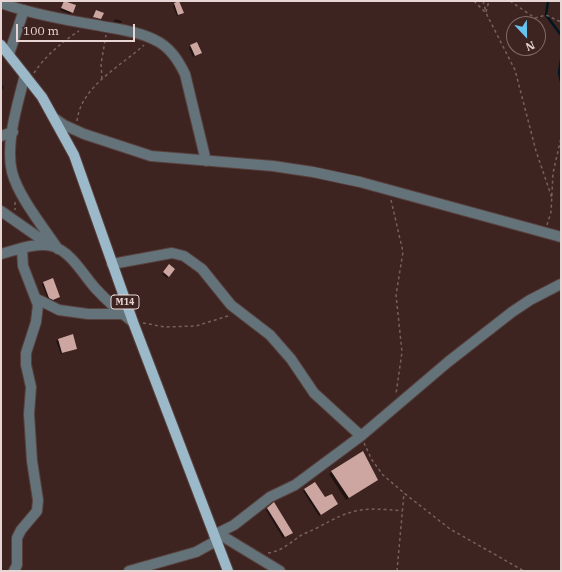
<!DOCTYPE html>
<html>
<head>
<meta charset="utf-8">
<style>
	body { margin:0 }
	#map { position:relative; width:562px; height:572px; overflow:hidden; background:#3d2421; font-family:"IBM Plex Serif",serif }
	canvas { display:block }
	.frame { position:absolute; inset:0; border:2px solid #e8d6d4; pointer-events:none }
	.north { position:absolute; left:506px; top:16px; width:40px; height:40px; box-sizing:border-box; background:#3d2421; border:1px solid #816b69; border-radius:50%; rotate:158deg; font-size:11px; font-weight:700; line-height:16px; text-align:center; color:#e8d6d4 }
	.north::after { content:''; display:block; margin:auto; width:14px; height:18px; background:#66c4ef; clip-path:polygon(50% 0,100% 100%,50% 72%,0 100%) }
	.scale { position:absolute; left:16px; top:24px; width:119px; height:18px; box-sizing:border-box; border:2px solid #e8d6d4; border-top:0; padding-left:5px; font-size:12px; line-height:14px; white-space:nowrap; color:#e8d6d4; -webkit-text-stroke:3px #3d2421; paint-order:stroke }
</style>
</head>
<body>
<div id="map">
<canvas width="562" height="572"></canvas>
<div class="frame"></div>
<div class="north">N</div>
<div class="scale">100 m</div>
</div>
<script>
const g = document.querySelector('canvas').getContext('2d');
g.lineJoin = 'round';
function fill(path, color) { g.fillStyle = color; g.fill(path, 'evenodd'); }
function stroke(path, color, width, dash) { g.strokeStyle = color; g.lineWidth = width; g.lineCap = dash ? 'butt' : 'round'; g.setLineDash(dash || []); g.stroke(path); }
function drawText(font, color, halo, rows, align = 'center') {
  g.font = font + ' "IBM Plex Serif",serif'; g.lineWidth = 4; g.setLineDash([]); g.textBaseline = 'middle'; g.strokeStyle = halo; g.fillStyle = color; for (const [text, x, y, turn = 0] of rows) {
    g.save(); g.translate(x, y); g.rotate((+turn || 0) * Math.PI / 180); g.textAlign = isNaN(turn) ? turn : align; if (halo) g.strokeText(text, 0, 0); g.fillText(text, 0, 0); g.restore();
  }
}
const shadow = new Path2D(`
	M65,1L75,5L70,14L60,10Z
	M179,2L183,13L177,16L173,6Z
	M115,19L122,21L121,23L114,22Z
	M190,46L201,53L193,57L189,48Z
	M1,82L4,88L1,90Z
	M168,267V276L167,278L162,274Z
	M44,283L59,297L57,299L51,301L48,299L42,284Z
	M72,335L76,348L61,354L56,341Z
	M332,472L374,482L346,500L329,474Z
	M305,489L325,499L335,506L319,516L303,491Z
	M267,509L290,534L283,538L266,510Z`);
const stream = new Path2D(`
	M548,1L546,15L561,35
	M561,60L559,73L561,82`);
const building = new Path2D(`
	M64,1L76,5L73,13L61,8Z
	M179,1L184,13L178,15L174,3Z
	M96,10L104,13L101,19L93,17Z
	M197,42L202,53L195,56L190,45Z
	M169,264L175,269L169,277L163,272Z
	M53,278L60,297L53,300L49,298L43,282Z
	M73,334L77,349L62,353L58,339Z
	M363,451L378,480L349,498L331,471Z
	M315,482L325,497L332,494L338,504L321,515L304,489Z
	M274,502L293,533L285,537L267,508Z`);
const path = new Path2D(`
	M474,1L486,13L515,70L536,151L552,198
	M483,1L486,12
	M510,1L535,18L546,15L561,22
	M486,12L489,1
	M34,73C45,56 62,42 79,31
	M102,79L101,64L106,35
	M77,121C81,86 120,67 144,45
	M391,200L403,252L396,295L402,352L396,394
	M15,202V210
	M547,225L551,212L553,173L561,138
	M143,323L165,327L196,326L231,315
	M364,443L372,460L383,475L404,493L450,529L524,571
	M268,553C281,551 289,544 300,536C305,533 311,531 317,528C353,508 362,507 403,511
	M397,571L404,493`);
const minor = new Path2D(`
	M1,3C31,14 65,20 96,25C115,29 138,31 155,40C170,47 178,60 185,74L206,161
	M9,54L24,10
	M25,75C18,103 5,143 12,172C18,196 44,228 58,249
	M54,118L64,125L84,134L151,156L273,166L313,172L360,182L561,237
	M1,136L13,132
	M1,211L51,246
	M1,254C16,250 37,242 52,246C72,252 83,275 96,289C107,301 120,312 133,322
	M112,264L172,253L184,256L202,269L231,305L270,335L291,359L314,393L361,436
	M37,299L59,310L88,314H123
	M219,534L280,571
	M214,535L234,525L270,497L295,485L361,436L448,362L512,312L530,300L561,284
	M14,571L17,565V538L21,530L37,511L38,500L32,461L29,414L31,387L26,365V353L36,322L38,305L23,266L22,249
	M129,571L196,552L216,541`);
const major = new Path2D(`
	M1,45L42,97L74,155L133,322L228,571`);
const shields = [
	[125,302,28]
];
const shieldNames = [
	["M14",125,302]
];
fill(shadow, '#0007');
stroke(stream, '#001721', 2.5);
fill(building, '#cda6a2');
stroke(minor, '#58403e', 12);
stroke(major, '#58403e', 12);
stroke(path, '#77615e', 1.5, [3, 3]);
stroke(minor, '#64727a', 10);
stroke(major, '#9bb9c8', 10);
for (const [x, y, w] of shields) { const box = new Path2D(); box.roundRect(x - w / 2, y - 7, w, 14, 3); g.fillStyle = '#3d2421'; g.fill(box); stroke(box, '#e8d6d4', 1); }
drawText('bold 9px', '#e8d6d4', null, shieldNames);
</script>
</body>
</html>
